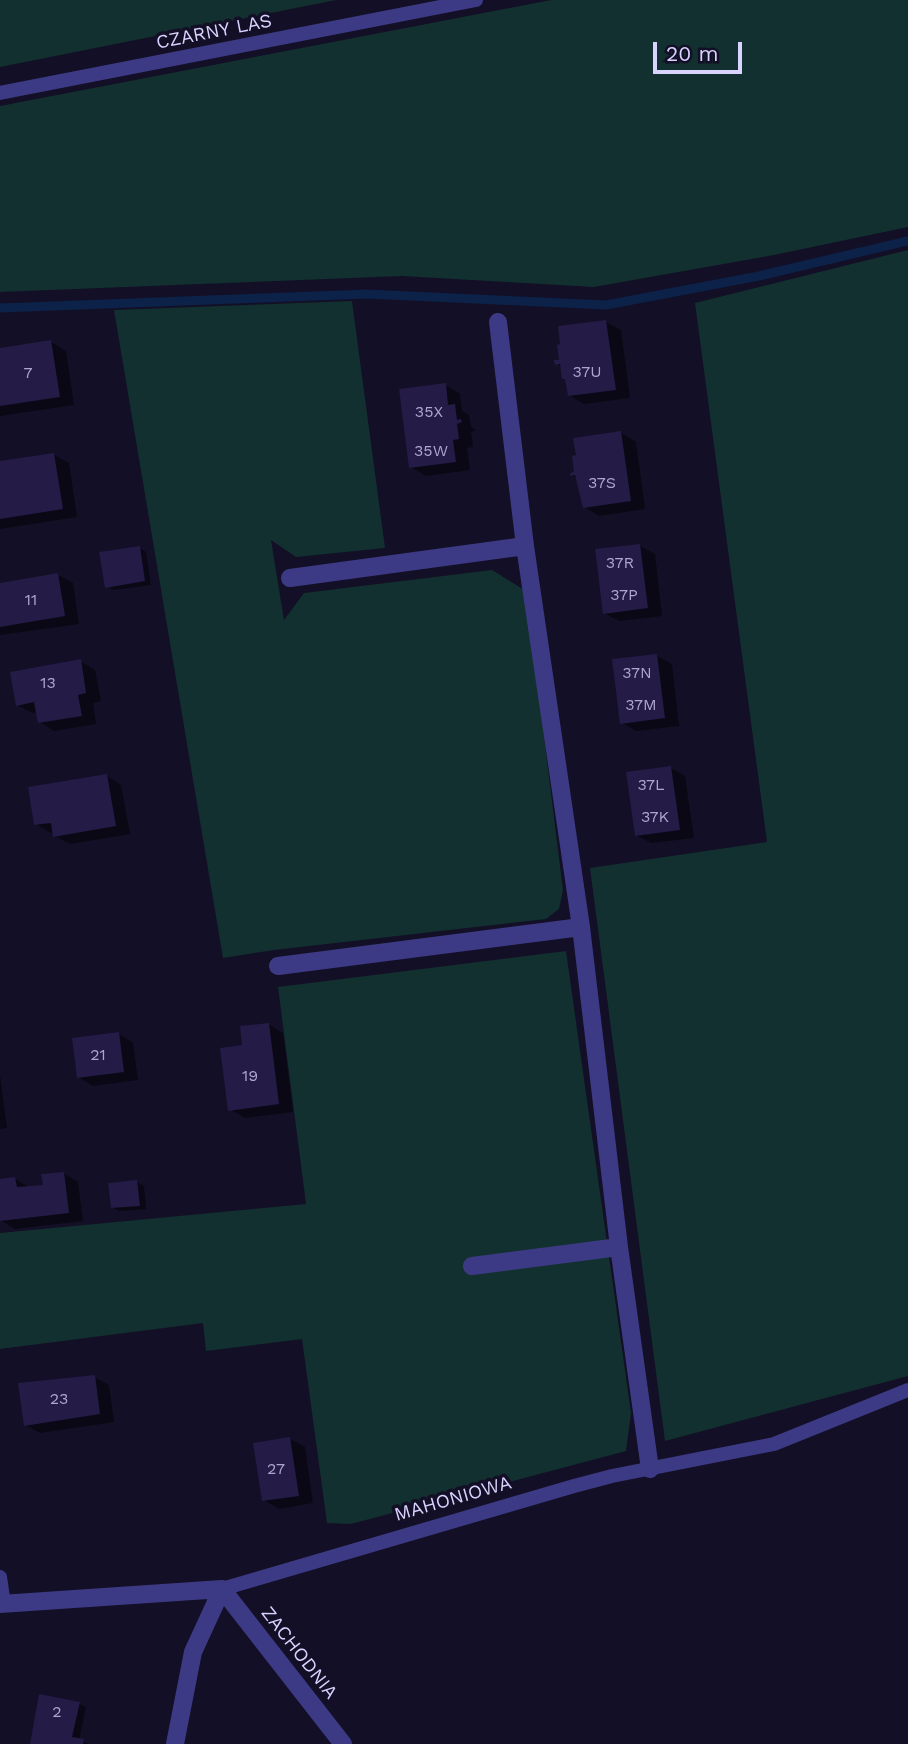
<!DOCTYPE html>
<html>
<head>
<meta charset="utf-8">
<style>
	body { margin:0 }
	#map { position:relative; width:908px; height:1744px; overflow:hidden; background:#130f26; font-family:"Work Sans",sans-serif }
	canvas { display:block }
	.scale { position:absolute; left:653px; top:42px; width:89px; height:32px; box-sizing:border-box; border:4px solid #d9d4ff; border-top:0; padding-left:9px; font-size:21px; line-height:24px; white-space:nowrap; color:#d9d4ff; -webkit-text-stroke:5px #130f26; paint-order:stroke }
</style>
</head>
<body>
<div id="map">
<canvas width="908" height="1744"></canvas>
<div class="scale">20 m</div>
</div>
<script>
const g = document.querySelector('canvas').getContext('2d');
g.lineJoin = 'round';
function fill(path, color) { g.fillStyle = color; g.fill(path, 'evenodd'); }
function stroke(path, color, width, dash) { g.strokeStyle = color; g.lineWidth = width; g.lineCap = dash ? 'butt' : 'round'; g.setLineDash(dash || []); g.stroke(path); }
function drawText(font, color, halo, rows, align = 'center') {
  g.font = font + ' "Work Sans",sans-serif'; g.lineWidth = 7; g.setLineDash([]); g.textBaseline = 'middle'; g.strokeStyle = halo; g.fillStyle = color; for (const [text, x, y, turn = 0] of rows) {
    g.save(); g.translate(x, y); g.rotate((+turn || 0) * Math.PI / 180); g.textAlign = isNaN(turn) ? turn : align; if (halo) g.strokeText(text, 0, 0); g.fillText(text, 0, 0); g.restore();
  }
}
const green = new Path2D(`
	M0,0H336L0,67Z
	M551,0H908V227L774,255L594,287L402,276L0,292V106Z
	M908,250V1376L665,1441L590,868L767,842L695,303Z
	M352,301L385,548L296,557L271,540L284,620L304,593L492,570L526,591L563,890L559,909L546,919L274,950L223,958L114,310Z
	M566,951L631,1413L626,1451L351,1524L327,1523L302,1339L206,1351L203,1323L0,1349V1233L306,1204L278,987Z`);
const shadow = new Path2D(`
	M606,322L621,330L630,398L584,404L569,395L567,381L563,378L562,367L556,363Z
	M51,342L66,351L74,405L0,416V350Z
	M445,385L460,394L462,411L469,415L471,427L476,430L471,432L473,447L467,448L470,470L426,476L411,467Z
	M621,433L636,442L645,509L599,516L584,507L577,478L572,475Z
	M54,455L69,463L77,517L0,529V463Z
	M640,546L655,554L662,616L619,621L604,613Z
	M139,548L146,552L151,585L114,590L107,586Z
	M58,575L73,583L79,624L0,635V584Z
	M657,656L672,664L679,726L636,731L622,723Z
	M80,661L95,670L101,701L93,703L96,724L54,731L40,722L38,712L32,713L17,705Z
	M671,768L685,776L694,838L651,843L636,835Z
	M107,776L121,785L130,834L70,844L55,836L54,832L51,833L36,824Z
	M268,1024L283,1033L293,1112L245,1118L230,1109L244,1047Z
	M119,1034L133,1043L138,1080L93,1086L78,1077Z
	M0,1075L7,1128L0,1129Z
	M63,1173L78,1182L83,1221L15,1229L0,1220V1181L15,1179L31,1188L44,1186Z
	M137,1182L144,1186L146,1209L119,1211L112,1207Z
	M94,1377L109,1385L114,1422L40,1433L25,1425Z
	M290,1439L305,1447L313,1503L279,1509L264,1500Z
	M79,1704L86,1707L79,1740L89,1744H32Z`);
const stream = new Path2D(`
	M0,308L367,294L606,305L759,276L908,241`);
const building = new Path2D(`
	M606,320L616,390L568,396L565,379H562L560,364L555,365L554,362V360H559L557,345L560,344L558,326Z
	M51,340L60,397L0,406V348Z
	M446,383L448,405L455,404L457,420L461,419L462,422L457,424L459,439L453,440L456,462L409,468L399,389Z
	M621,431L631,501L583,508L575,475L570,476V474L574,471L572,456L576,455L573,438Z
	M54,453L63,509L0,519V461Z
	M640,544L648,608L603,614L595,549Z
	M140,546L145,581L105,588L99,552Z
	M58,573L65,616L0,627V583Z
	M657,654L665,718L620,724L612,659Z
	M81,659L86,693L78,695L82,716L38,723L34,702L16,706L10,672Z
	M671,766L680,830L635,836L626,772Z
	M107,774L116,826L53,837L51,823L34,825L28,787Z
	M269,1023L279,1104L228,1111L220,1048L242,1045L240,1026Z
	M119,1032L124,1072L77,1078L72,1038Z
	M64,1172L69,1213L0,1221V1179L15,1177L17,1187L43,1185L41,1174Z
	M137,1180L140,1206L111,1208L108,1183Z
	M95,1375L100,1414L24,1426L18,1383Z
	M290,1437L299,1496L262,1501L253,1443Z
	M39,1694L80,1702L72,1737L84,1739L83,1744H30Z`);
const service = new Path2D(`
	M0,93L476,0
	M0,1577L4,1604
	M222,1589L574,1486L612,1476L774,1444L908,1390`);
const minor = new Path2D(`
	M290,578L525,546
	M581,927L619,1247L650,1469
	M278,966L581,927L525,546L498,322
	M472,1266L619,1247
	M222,1589L343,1744
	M0,1604L222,1589
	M175,1744L193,1652L222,1589`);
const numberNames = [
	["37U",587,372],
	["7",28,373],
	["35X",429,412],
	["35W",431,451],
	["37S",602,483],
	["37R",620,563],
	["37P",624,595],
	["11",31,600],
	["37N",637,673],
	["13",48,683],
	["37M",641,705],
	["37L",651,785],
	["37K",655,817],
	["21",98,1055],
	["19",250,1076],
	["23",59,1399],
	["27",276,1469],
	["2",57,1712]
];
const streetNames = [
	["CZARNY LAS",214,32,-11],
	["MAHONIOWA",453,1499,-16],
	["ZACHODNIA",299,1653,52]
];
fill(green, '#12302f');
fill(shadow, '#0007');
stroke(stream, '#0c2248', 9);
fill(building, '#241b47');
stroke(service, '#3d3a85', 14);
stroke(minor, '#3d3a85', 18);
drawText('16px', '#aca6d1', null, numberNames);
drawText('19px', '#d9d4ff', '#130f26', streetNames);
</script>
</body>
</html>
